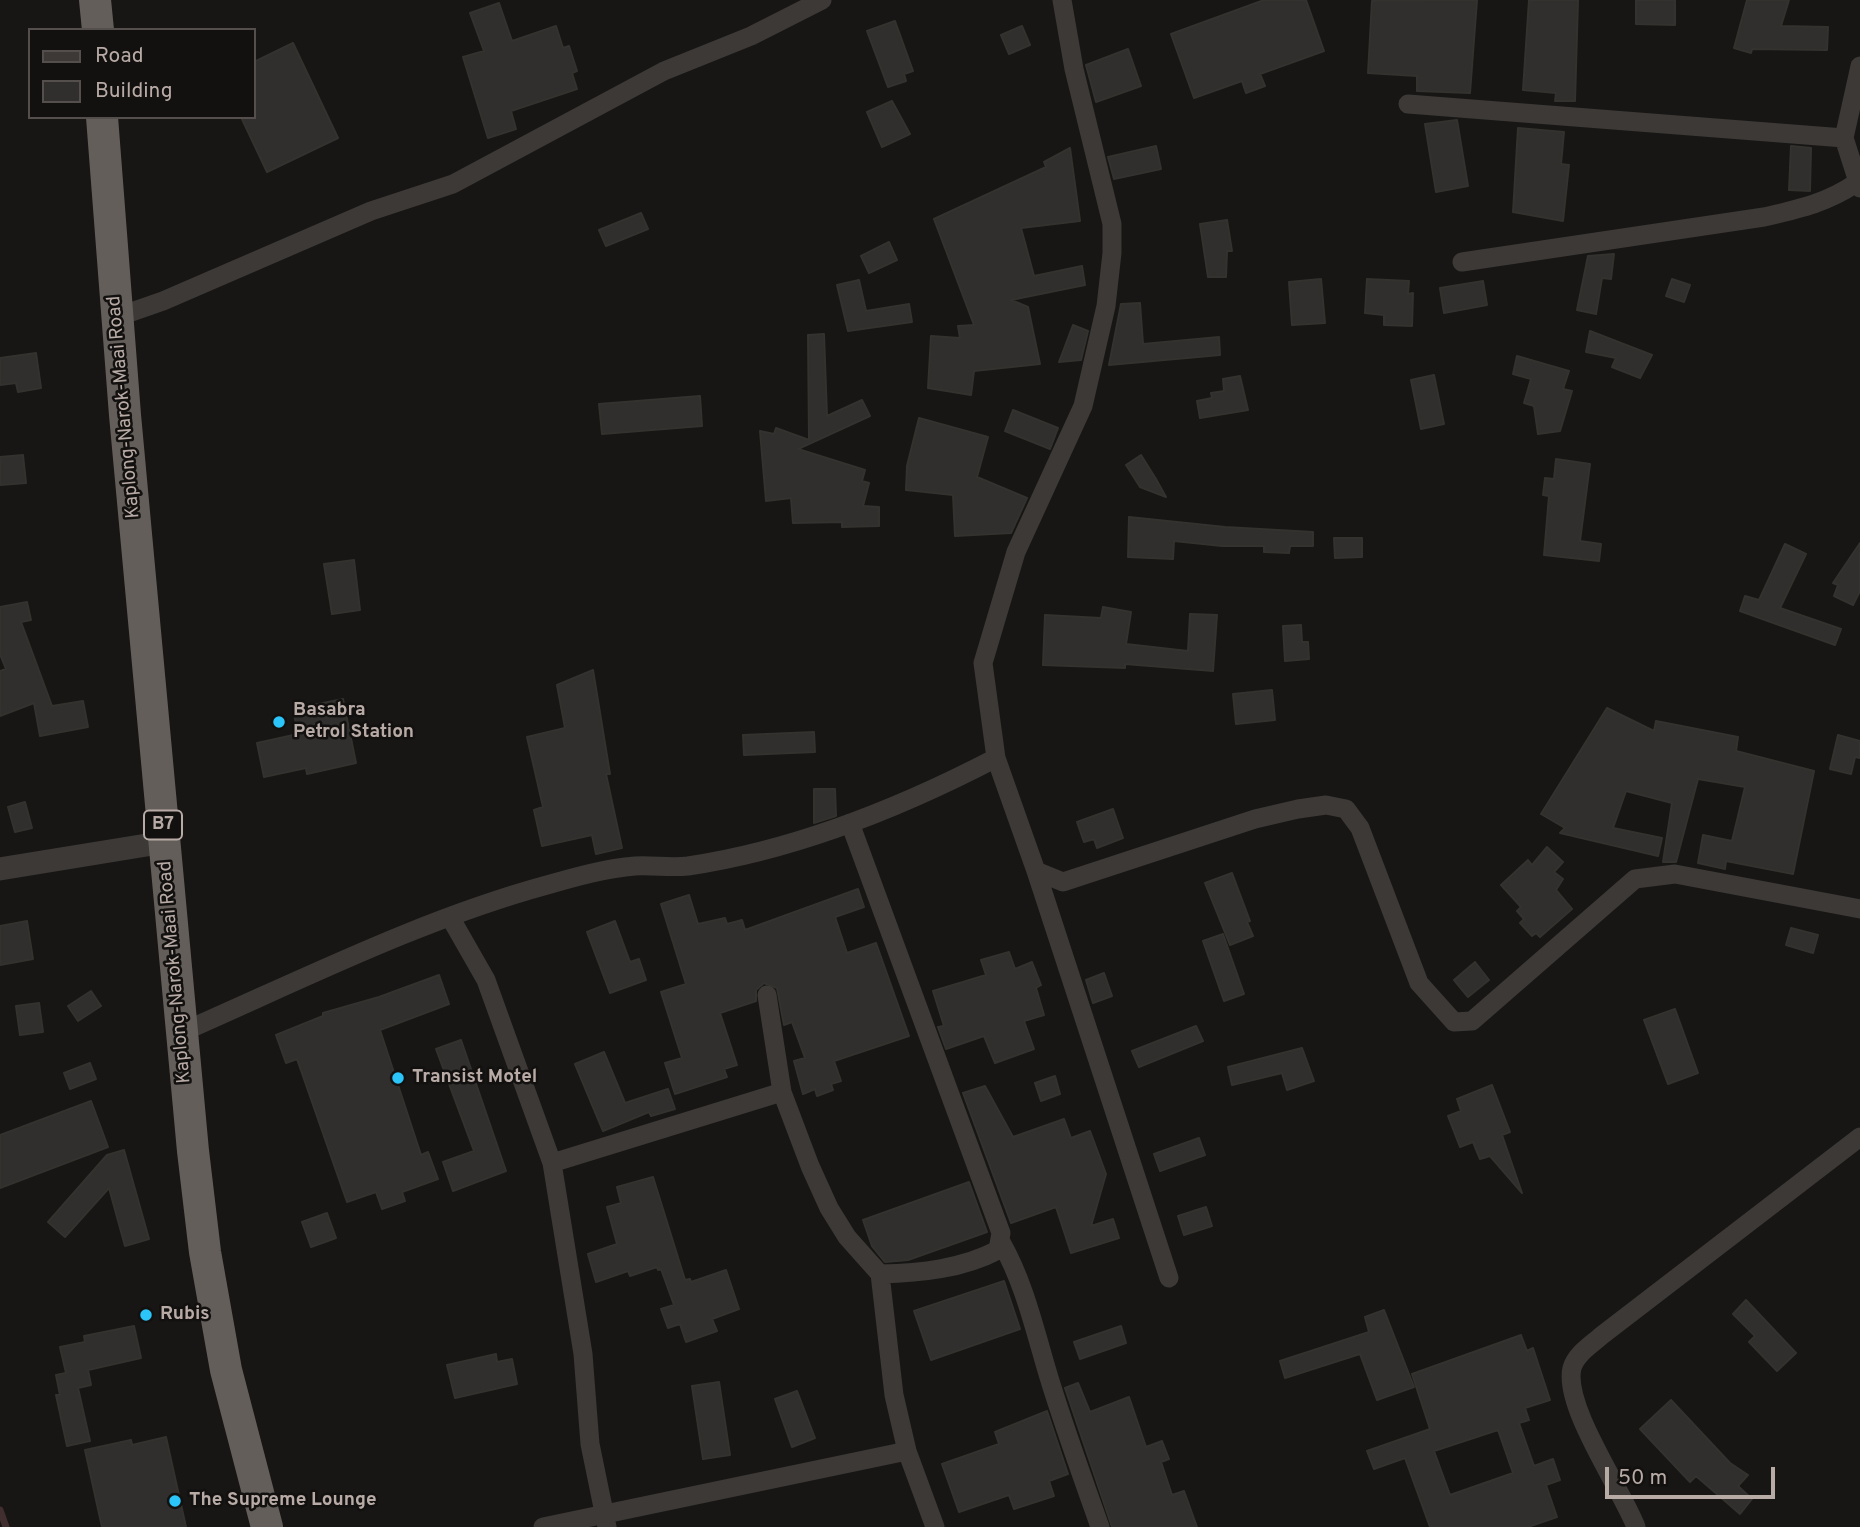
<!DOCTYPE html>
<html>
<head>
<meta charset="utf-8">
<style>
	body { margin:0 }
	#map { position:relative; width:1860px; height:1527px; overflow:hidden; background:#171615; font-family:Overpass,sans-serif }
	canvas { display:block }
	.legend { position:absolute; left:28px; top:28px; width:228px; height:91px; box-sizing:border-box; background:#121110; border:2px solid #544f4c; margin:0; padding:9px 12px; list-style:none; font-size:21px; color:#b8aba6 }
	.legend li { display:flex; align-items:center; gap:14px; height:35px }
	.legend b { width:35px; border:2px solid #544f4c }
	.scale { position:absolute; left:1605px; top:1467px; width:170px; height:32px; box-sizing:border-box; border:4px solid #b8aba6; border-top:0; padding-left:9px; font-size:21px; line-height:24px; white-space:nowrap; color:#b8aba6; -webkit-text-stroke:5px #121110; paint-order:stroke }
</style>
</head>
<body>
<div id="map">
<canvas width="1860" height="1527"></canvas>
<ul class="legend">
<li><b style="height:9px;background:#3c3936"></b>Road</li>
<li><b style="height:19px;background:#312f2d"></b>Building</li>
</ul>
<div class="scale">50 m</div>
</div>
<script>
const g = document.querySelector('canvas').getContext('2d');
g.lineJoin = 'round';
function stroke(path, color, width, dash) { g.strokeStyle = color; g.lineWidth = width; g.lineCap = dash ? 'butt' : 'round'; g.setLineDash(dash || []); g.stroke(path); }
function fill(path, color) { g.fillStyle = color; g.fill(path, 'evenodd'); }
function drawText(font, color, halo, rows, align = 'center') {
  g.font = font + ' Overpass,sans-serif'; g.lineWidth = 5; g.setLineDash([]); g.textBaseline = 'middle'; g.strokeStyle = halo; g.fillStyle = color; for (const [text, x, y, turn = 0] of rows) {
    g.save(); g.translate(x, y); g.rotate((+turn || 0) * Math.PI / 180); g.textAlign = isNaN(turn) ? turn : align; if (halo) g.strokeText(text, 0, 0); g.fillText(text, 0, 0); g.restore();
  }
}
const stream = new Path2D(`
	M0,1510L6,1527`);
const building = new Path2D(`
	M1264,0H1306L1324,51L1260,74L1265,86L1246,93L1242,81L1194,98L1171,34Z
	M1444,0H1477L1470,93L1417,91V76L1368,73L1372,1Z
	M1529,0H1578L1575,101H1555L1556,93L1523,90Z
	M1636,0H1675V25L1636,24Z
	M1747,0H1789L1781,26L1828,27L1827,50L1752,49L1751,53L1734,48Z
	M499,3L512,41L556,26L563,48L569,46L577,71L572,73L577,89L511,111L516,129L488,138L463,57L484,51L470,13Z
	M895,21L913,71L904,74L906,81L888,87L867,31Z
	M1022,26L1030,45L1009,54L1001,35Z
	M293,43L338,138L267,172L241,117H254V62Z
	M1128,49L1141,86L1096,102L1086,65Z
	M892,101L910,134L882,147L867,112Z
	M1457,120L1468,186L1436,192L1425,124Z
	M1518,128L1564,132L1561,164L1569,165L1563,221L1513,212Z
	M1156,146L1161,169L1114,179L1108,157Z
	M1791,146L1811,148L1810,191L1789,190Z
	M1070,148L1080,221L1021,228L1034,276L1082,266L1085,285L1011,300L1028,307L1040,364L974,371L971,395L928,388L931,336L960,338L958,326L974,325L934,219L1046,167L1044,162Z
	M641,213L648,229L606,246L599,230Z
	M1227,220L1232,251H1227L1226,277H1208L1200,224Z
	M889,242L897,260L869,273L861,256Z
	M1614,254L1611,279L1602,278L1596,314L1577,310L1588,256Z
	M1321,279L1325,323L1292,325L1289,282Z
	M1367,279L1409,281L1408,294L1413,293L1412,326L1384,325V315L1365,313Z
	M1672,279L1690,285L1684,302L1666,296Z
	M859,280L866,311L909,304L912,322L848,331L837,285Z
	M1483,281L1487,305L1444,313L1440,288Z
	M1140,303L1143,344L1219,337L1220,355L1109,365L1121,304Z
	M1073,325L1088,331L1081,360L1059,362Z
	M1590,331L1652,355L1640,378L1612,367L1616,358L1586,352Z
	M824,334L827,416L862,400L870,416L798,449L865,470L862,481L869,483L863,506L879,507V526L842,527V522L793,523L791,498L766,501L760,431L774,434L776,428L809,440L808,335Z
	M36,353L41,388L18,392L16,383L0,385V358Z
	M1517,356L1569,371L1563,389L1572,391L1560,431L1538,434L1534,406L1524,403L1531,379L1513,374Z
	M1434,375L1444,424L1421,429L1411,380Z
	M1240,376L1248,410L1200,418L1197,401L1212,398L1211,393L1224,391L1223,379Z
	M700,396L702,426L602,434L599,404Z
	M1013,410L1058,428L1050,449L1005,431Z
	M919,418L988,437L977,477L1027,498L1011,533L955,536L953,495L906,490L907,466Z
	M23,455L26,483L0,485V457Z
	M1141,455L1156,479L1166,497L1140,487L1126,465Z
	M1556,459L1590,464L1580,541L1601,544L1599,561L1544,555L1549,496L1543,495L1545,478L1554,479Z
	M1129,517L1225,527L1313,532V546H1290L1289,553L1264,552V546H1222L1174,541L1173,559L1128,557Z
	M1334,538H1362V557L1335,558Z
	M1860,543V591L1853,605L1834,596L1838,585L1833,583Z
	M1785,544L1806,554L1780,608L1841,629L1835,645L1740,611L1745,596L1759,600Z
	M354,560L360,610L332,614L324,564Z
	M27,602L31,620L21,622L52,706L83,701L88,727L40,736L34,703L0,716V671L6,669L0,654V607Z
	M1103,607L1131,612L1126,644L1188,651L1190,614L1217,615L1213,671L1125,664V668L1043,665L1045,615L1101,618Z
	M1301,625L1302,642H1308L1309,659L1285,661L1283,626Z
	M593,670L610,774H606L622,848L596,854L592,835L542,846L534,810L543,807L527,737L565,728L557,685Z
	M1272,690L1275,720L1236,724L1233,694Z
	M343,699L356,763L307,774L306,768L264,777L257,743L298,734L293,709Z
	M1607,708L1654,731L1656,721L1738,737L1736,751L1814,771L1793,874L1726,861L1725,869L1698,863L1703,835L1732,841L1745,787L1698,779L1676,862H1663L1672,803L1626,791L1613,828L1662,838L1658,856L1560,833L1565,828L1541,814Z
	M814,732L815,752L744,755L743,735Z
	M1838,735L1860,741V758L1855,757L1851,774L1830,769Z
	M814,789H835L836,816L814,823Z
	M25,802L32,828L15,832L8,807Z
	M1113,809L1123,838L1097,848L1094,839L1084,842L1077,822Z
	M1547,847L1563,862L1554,872L1563,879L1556,890L1572,909L1540,937L1536,933L1532,936L1520,923L1524,919L1517,911L1521,907L1501,885L1528,860L1532,865Z
	M1232,873L1250,921L1247,922L1253,936L1230,945L1205,883Z
	M858,889L864,907L835,917L847,953L876,943L909,1036L834,1061L841,1081L831,1084L833,1090L817,1096L815,1089L803,1094L794,1061L805,1058L792,1022L784,1025L777,988L764,983L756,990V1001L720,1013L737,1065L724,1069L727,1077L675,1094L665,1063L682,1058L661,992L686,984L661,904L689,895L698,924L725,918L727,924L742,920L745,930Z
	M27,921L33,959L0,965V926Z
	M615,921L630,962L639,959L646,980L610,993L587,932Z
	M1791,928L1818,935L1813,953L1786,945Z
	M1223,934L1244,994L1224,1001L1203,941Z
	M1009,952L1015,969L1032,962L1041,985L1036,988L1044,1015L1024,1021L1034,1049L995,1063L984,1036L946,1049L938,1027L944,1026L933,991L986,975L981,960Z
	M1475,962L1489,980L1468,997L1454,980Z
	M1104,973L1112,996L1093,1003L1086,980Z
	M439,975L449,1004L380,1030L421,1155L428,1152L438,1179L402,1192L405,1201L382,1209L376,1192L347,1202L297,1059L286,1063L276,1035L323,1016V1013L379,997Z
	M91,991L101,1006L78,1021L68,1006Z
	M39,1003L43,1032L20,1035L16,1006Z
	M1675,1009L1698,1073L1668,1084L1644,1020Z
	M1196,1026L1203,1041L1139,1067L1132,1051Z
	M461,1040L506,1171L453,1191L443,1162L474,1151L436,1049Z
	M1302,1048L1314,1081L1287,1090L1282,1073L1232,1085L1228,1067Z
	M604,1052L625,1103L668,1089L675,1109L651,1116L649,1112L603,1131L575,1064Z
	M90,1063L96,1079L70,1089L64,1073Z
	M1055,1076L1060,1094L1041,1101L1035,1083Z
	M1492,1085L1510,1132L1502,1135L1522,1193L1490,1156L1480,1159L1473,1142L1460,1147L1448,1116L1461,1111L1457,1099Z
	M985,1086L1013,1137L1064,1119L1071,1138L1090,1131L1106,1174L1091,1226L1113,1219L1119,1238L1071,1253L1056,1207L1011,1223L963,1093Z
	M91,1101L108,1147L0,1188V1135Z
	M1199,1138L1205,1155L1160,1171L1154,1154Z
	M124,1150L149,1239L125,1246L109,1188L65,1237L48,1222L107,1155Z
	M653,1177L685,1280L690,1279L691,1282L726,1270L739,1309L712,1319L717,1331L686,1342L680,1324L668,1328L661,1309L674,1305L661,1269L658,1270L657,1267L630,1276L628,1271L596,1282L588,1254L617,1244L607,1207L621,1203L617,1187Z
	M969,1182L987,1232L908,1260L885,1262L872,1246L863,1220Z
	M1206,1207L1212,1226L1184,1235L1178,1216Z
	M327,1213L336,1238L311,1247L302,1222Z
	M1004,1281L1020,1329L931,1360L914,1311Z
	M1746,1300L1796,1353L1777,1371L1749,1342L1755,1336L1733,1314Z
	M1384,1310L1414,1387L1377,1400L1360,1354L1285,1378L1280,1361L1369,1332L1365,1317Z
	M134,1326L141,1358L88,1370L91,1385L78,1388L90,1441L67,1446L56,1395H60L56,1375L66,1373L60,1347L85,1342L84,1336Z
	M1121,1326L1126,1343L1080,1359L1074,1342Z
	M1521,1335L1527,1351L1533,1348L1550,1400L1525,1408L1529,1420L1519,1423L1534,1466L1553,1459L1560,1480L1546,1485L1557,1517L1528,1527H1430L1405,1458L1374,1469L1367,1451L1430,1429L1412,1374ZM1498,1430L1513,1473L1450,1495L1434,1451Z
	M496,1354L497,1362L512,1359L517,1384L455,1398L447,1365Z
	M719,1382L730,1455L703,1459L692,1386Z
	M1078,1383L1090,1412L1129,1397L1146,1447L1162,1441L1169,1459L1161,1462L1172,1495L1184,1491L1197,1527H1112L1065,1388Z
	M797,1391L815,1438L792,1447L775,1399Z
	M1671,1400L1730,1463L1748,1475L1738,1486L1752,1499L1740,1514L1696,1476L1690,1482L1640,1429Z
	M1047,1411L1068,1474L1049,1481L1054,1496L1014,1509L1009,1495L959,1512L942,1464L999,1444L995,1432Z
	M166,1437L186,1527H102L85,1450L131,1440L132,1445Z`);
const minor = new Path2D(`
	M1062,0L1074,69L1112,224V253L1106,306L1083,406L1016,552L983,663L996,758L1036,871L1063,882L1255,819L1298,809L1326,805L1346,809L1360,828L1419,983L1454,1022L1472,1021L1635,879L1675,874L1860,909
	M1860,66L1844,138L1860,188
	M1408,104L1844,138
	M1462,262L1764,217C1798,209 1827,203 1856,183
	M117,317L163,301L371,211L453,184L664,71L751,36L822,0
	M850,823L1001,1233L998,1250C962,1269 920,1273 880,1274L894,1395L907,1451
	M1036,871L1169,1278
	M450,917L486,980L552,1163L583,1354L590,1444L607,1527
	M767,995L782,1092L810,1166L829,1208L847,1237L880,1274
	M180,1033C299,981 422,919 547,885C575,877 607,868 635,866C653,865 671,868 688,866C796,850 900,808 996,758
	M552,1163L782,1092
	M1001,1242C1026,1286 1036,1336 1051,1384C1066,1432 1083,1479 1100,1527
	M543,1527L907,1451L935,1527
	M1636,1527C1621,1488 1563,1406 1572,1368C1576,1354 1591,1345 1601,1336L1860,1137`);
const tertiary = new Path2D(`
	M0,869L165,842`);
const trunk = new Path2D(`
	M95,0L98,30
	M102,117L125,415L193,1151L205,1252L226,1370L267,1527`);
const markers = [
	[279,722,7,"#2bc5f9"],
	[398,1078,7,"#2bc5f9"],
	[146,1315,7,"#2bc5f9"],
	[175,1501,7,"#2bc5f9"]
];
const shields = [
	[163,825,38]
];
const shieldNames = [
	["B7",163,825]
];
const streetNames = [
	["Kaplong-Narok-Maai Road",125,407,-95],
	["Kaplong-Narok-Maai Road",176,972,-95]
];
const poiNames = [
	["Basabra",293,711],
	["Petrol Station",293,733],
	["Transist Motel",412,1078],
	["Rubis",160,1315],
	["The Supreme Lounge",189,1501]
];
stroke(stream, '#412e2e', 7);
fill(building, '#312f2d');
stroke(building, '#33322f', 2);
stroke(minor, '#3c3936', 19);
stroke(tertiary, '#3c3936', 23);
stroke(trunk, '#645e5a', 32);
for (const [x, y, r, color] of markers) { const dot = new Path2D(); dot.arc(x, y, r, 0, 2 * Math.PI); g.fillStyle = color; g.fill(dot); stroke(dot, '#121110', 2.5); }
for (const [x, y, w] of shields) { const box = new Path2D(); box.roundRect(x - w / 2, y - 14.5, w, 29, 5); g.fillStyle = '#121110'; g.fill(box); stroke(box, '#b8aba6', 2); }
drawText('bold 18px', '#b8aba6', null, shieldNames);
drawText('19px', '#b8aba6', '#121110', streetNames);
drawText('bold 19px', '#b8aba6', '#121110', poiNames, 'left');
</script>
</body>
</html>
